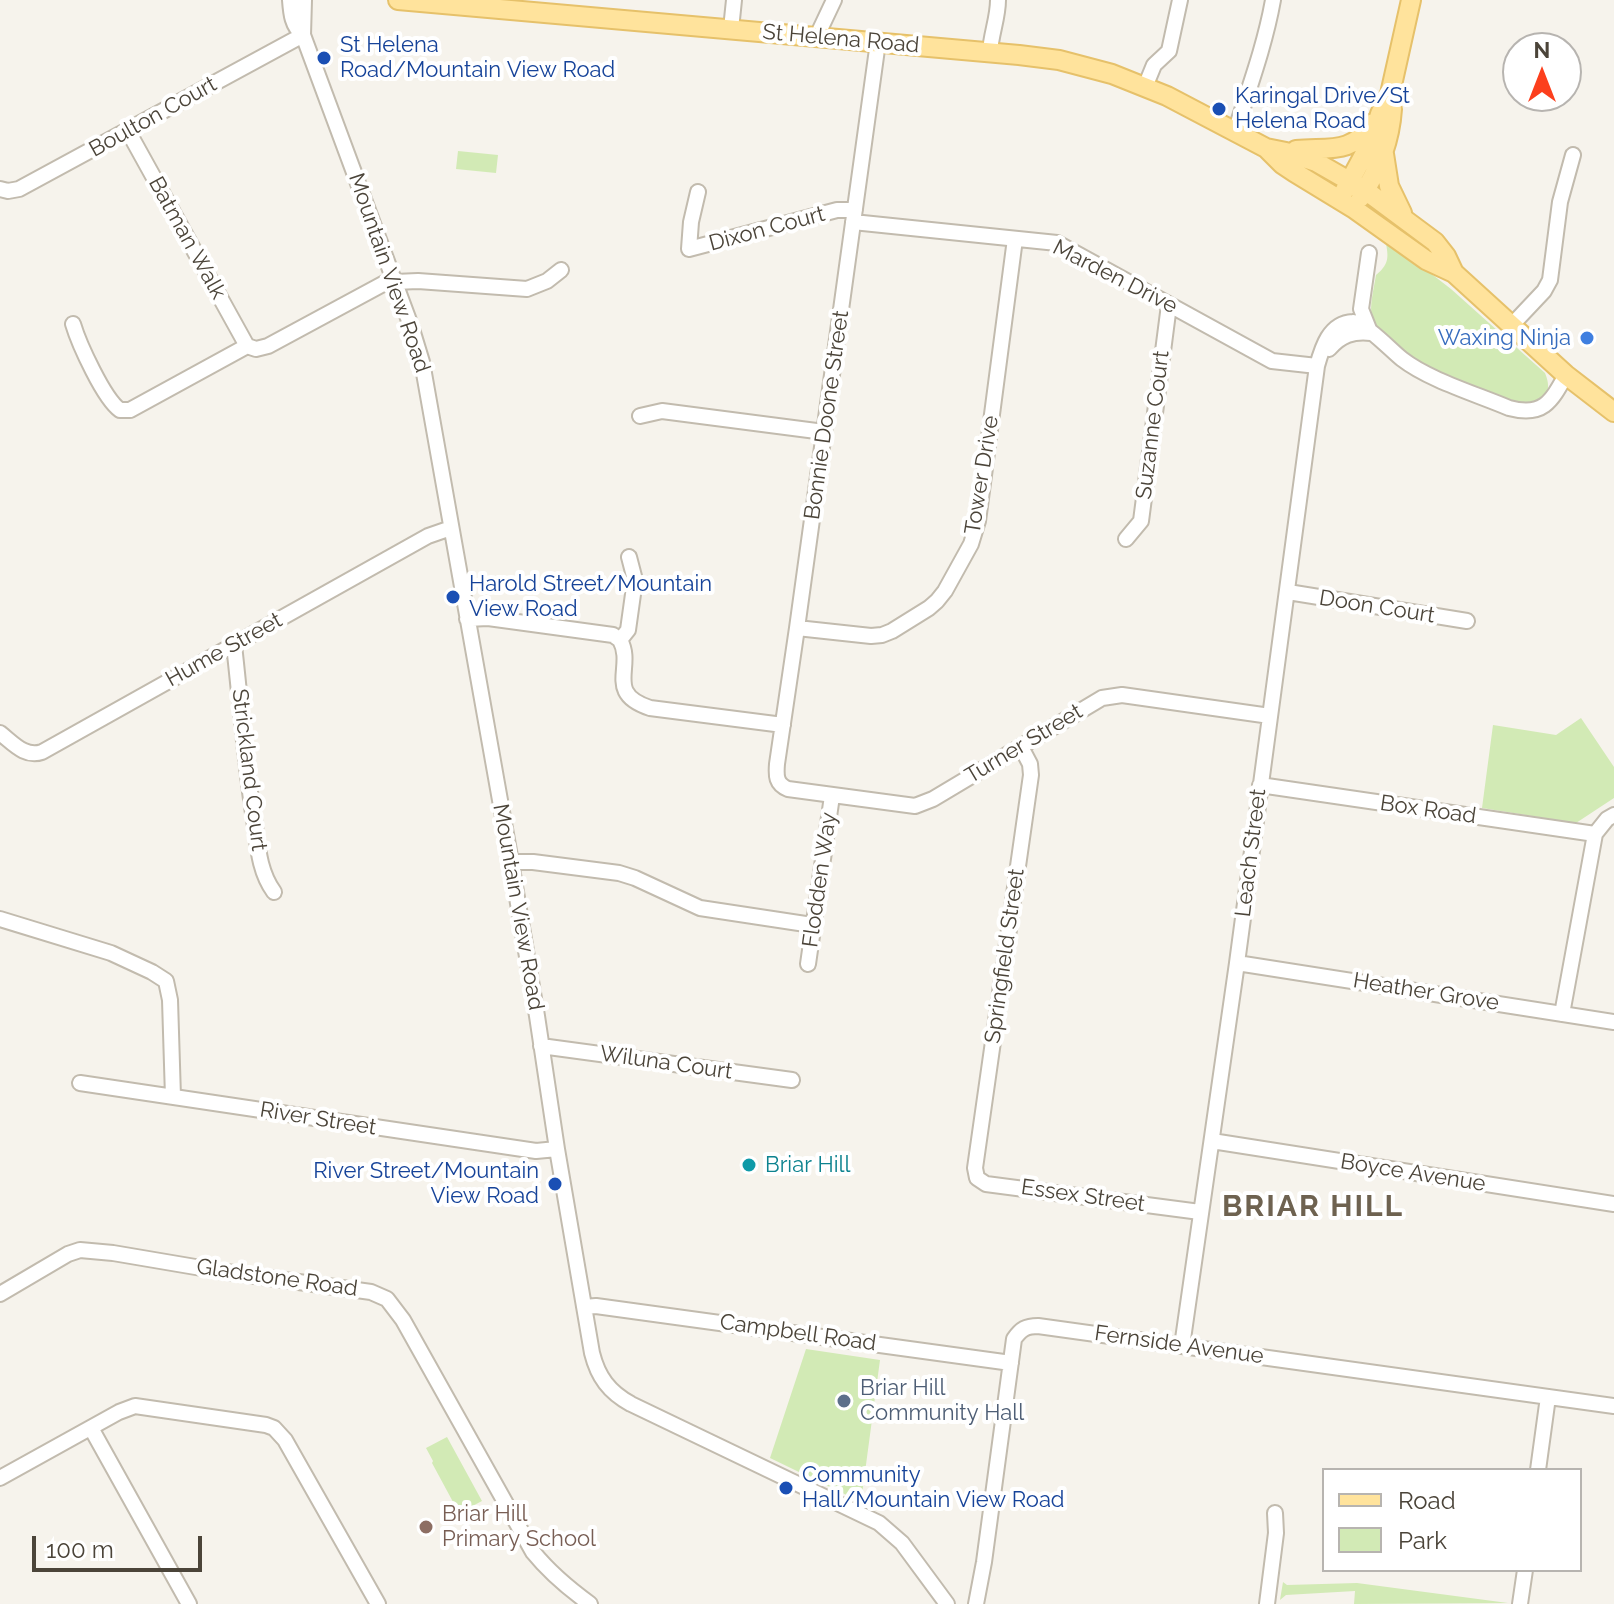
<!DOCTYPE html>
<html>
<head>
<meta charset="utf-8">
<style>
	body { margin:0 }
	#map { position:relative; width:1614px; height:1604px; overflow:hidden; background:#f6f3ec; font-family:Raleway,sans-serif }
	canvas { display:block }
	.legend { position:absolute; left:1322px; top:1468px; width:260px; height:104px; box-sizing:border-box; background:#fff; border:2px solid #b7b4b0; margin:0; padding:10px 14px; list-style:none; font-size:24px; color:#4b4439 }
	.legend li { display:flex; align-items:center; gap:16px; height:40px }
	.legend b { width:40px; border:2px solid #b7b4b0 }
	.north { position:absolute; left:1502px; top:32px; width:80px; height:80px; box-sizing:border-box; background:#fff; border:2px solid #b7b4b0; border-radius:50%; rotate:0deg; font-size:22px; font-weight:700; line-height:32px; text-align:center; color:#4b4439 }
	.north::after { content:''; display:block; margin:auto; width:28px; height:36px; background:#fc3f1d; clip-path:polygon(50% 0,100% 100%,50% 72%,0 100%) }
	.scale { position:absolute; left:32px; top:1536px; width:170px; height:36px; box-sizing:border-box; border:4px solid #4b4439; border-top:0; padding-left:10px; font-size:24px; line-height:28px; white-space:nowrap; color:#4b4439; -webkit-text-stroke:6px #fff; paint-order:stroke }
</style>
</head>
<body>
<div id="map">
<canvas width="1614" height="1604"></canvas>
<ul class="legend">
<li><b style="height:10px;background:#ffe39c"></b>Road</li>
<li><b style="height:22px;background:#d2eab5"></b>Park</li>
</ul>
<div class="north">N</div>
<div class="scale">100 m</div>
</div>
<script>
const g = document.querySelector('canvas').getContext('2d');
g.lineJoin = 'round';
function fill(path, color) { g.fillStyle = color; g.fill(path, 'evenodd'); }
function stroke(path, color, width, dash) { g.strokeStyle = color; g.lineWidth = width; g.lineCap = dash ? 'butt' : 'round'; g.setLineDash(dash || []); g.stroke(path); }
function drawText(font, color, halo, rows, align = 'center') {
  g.font = font + ' Raleway,sans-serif'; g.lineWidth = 8; g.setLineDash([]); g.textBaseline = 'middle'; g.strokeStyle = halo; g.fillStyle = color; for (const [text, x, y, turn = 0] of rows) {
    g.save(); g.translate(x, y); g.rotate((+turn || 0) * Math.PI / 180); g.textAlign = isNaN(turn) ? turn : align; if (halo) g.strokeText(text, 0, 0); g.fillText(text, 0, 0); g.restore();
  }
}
const green = new Path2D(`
	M458,151L498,155L496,173L456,169Z
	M1385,238L1451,289L1545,373C1553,392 1545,403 1526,406C1489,393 1382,358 1372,318C1369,306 1374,288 1376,275C1391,263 1388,255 1385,238Z
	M1581,718L1614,767V798L1576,823L1482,808L1493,725L1556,735Z
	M806,1349L880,1360L861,1502L770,1458Z
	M447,1437L482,1501L459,1513L432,1463L433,1461L426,1448Z
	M1283,1582L1287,1585L1357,1583L1508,1603L1354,1604L1355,1591L1286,1595L1280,1600Z`);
const minor = new Path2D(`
	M290,0C291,14 292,26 303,35L411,326L422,362L511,862L537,1016L557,1149L592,1353C598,1377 609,1392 631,1404L879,1523L902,1543L947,1604
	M731,29L734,0
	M303,35L304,0
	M817,36L834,0
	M878,42L797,628L777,764C776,776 776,784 788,789L915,806L933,799L1102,698L1122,695L1270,716
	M990,52C991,34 998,18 998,0
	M1145,87L1154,65L1169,51L1180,0
	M128,131L247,346
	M1235,132C1249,88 1265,45 1273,0
	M0,189L8,191L19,189L303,35
	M698,192L691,222L689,249L837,210H855
	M853,222L1057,243L1272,361L1317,366
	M1369,253L1361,309L1369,329
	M395,282L418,281L527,289L547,281L561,270
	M73,324C79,344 104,399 120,410H130L247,346L256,349L268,346L394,278
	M1511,326L1544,291L1550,280L1560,202L1573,155
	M1329,349C1341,335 1353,331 1371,333
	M640,416L662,411L824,432
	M1126,539L1141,521L1169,305
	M1288,592L1467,621
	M467,619L488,618L613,635L620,640
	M797,628L871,636L882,635L892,631L929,608L937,601L945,591L971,544L978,521L1015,239
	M620,640C635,667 604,693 650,708L783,725
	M620,640L628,630L635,580L629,557
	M234,645C241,706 245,766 255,826C258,849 260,873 274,892
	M0,733C13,743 25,758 42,752L428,536L451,528
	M1021,747L1030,764L1031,775L975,1168L977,1178L986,1184L1200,1212
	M1260,785L1595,834
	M511,862H533L619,873L635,878L700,908L812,925
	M0,919L111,953L152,972L166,981L170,1000L173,1097
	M1237,963L1614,1022
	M808,964L832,796
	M1562,1014L1595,834L1607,819L1614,815
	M541,1046L792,1080
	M80,1083L536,1151L557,1149
	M1212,1141L1614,1204
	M0,1294L68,1254L80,1250L113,1253L219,1271L371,1292L387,1299L403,1320L533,1552C550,1573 568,1588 590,1604
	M584,1307L596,1306L1011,1363
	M1182,1346L1237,963L1317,366C1322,348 1329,323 1353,322C1363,321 1392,351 1402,359C1429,380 1476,394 1509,408C1543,417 1551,402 1566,375
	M91,1428L189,1604
	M1538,1470L1548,1397
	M0,1478L119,1412L135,1406L266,1425L274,1428L285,1440L378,1604
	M976,1604L984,1562L1014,1339C1021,1329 1026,1326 1038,1326L1614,1406
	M1267,1604L1276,1533L1275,1513
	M1520,1604L1525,1570`);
const major = new Path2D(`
	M398,0L1019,55L1059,60L1112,74L1167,96L1266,148L1286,152L1316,162L1365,190L1435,242L1446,256L1454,273
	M1266,148L1282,164L1294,172L1353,208L1426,260L1454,273L1566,375L1614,412
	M1296,150C1330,147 1351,155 1373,123
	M1384,154L1389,186L1402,213
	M1345,190L1373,138L1380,114L1390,94L1411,0
	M1361,197C1378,171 1390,141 1392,109`);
const markers = [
	[324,58,8,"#1a4fb4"],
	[1219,109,8,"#1a4fb4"],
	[1587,338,8,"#3f7fe0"],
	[453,597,8,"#1a4fb4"],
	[749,1165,8,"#0f9aa8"],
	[555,1184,8,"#1a4fb4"],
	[844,1401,8,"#5c6f8a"],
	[786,1488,8,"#1a4fb4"],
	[426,1527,8,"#8d6e63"]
];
const streetNames = [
	["St Helena Road",841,39,5],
	["Boulton Court",153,117,-29],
	["Dixon Court",767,229,-15],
	["Batman Walk",187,238,61],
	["Mountain View Road",389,273,71],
	["Marden Drive",1115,277,27],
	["Bonnie Doone Street",827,415,-82],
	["Suzanne Court",1153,425,-83],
	["Tower Drive",982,475,-81],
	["Doon Court",1377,607,9],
	["Hume Street",224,650,-29],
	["Turner Street",1024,744,-31],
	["Strickland Court",249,770,83],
	["Box Road",1428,810,8],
	["Leach Street",1251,853,-83],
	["Flodden Way",820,880,-82],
	["Mountain View Road",518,907,80],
	["Springfield Street",1005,956,-82],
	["Heather Grove",1426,992,9],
	["Wiluna Court",666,1063,8],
	["River Street",318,1119,9],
	["Boyce Avenue",1413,1173,9],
	["Essex Street",1083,1196,8],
	["Gladstone Road",277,1278,8],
	["Campbell Road",798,1333,8],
	["Fernside Avenue",1179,1345,8]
];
const transitNames = [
	["St Helena",340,45],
	["Road/Mountain View Road",340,70],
	["Karingal Drive/St",1235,96],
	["Helena Road",1235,121],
	["Harold Street/Mountain",469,584],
	["View Road",469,609],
	["River Street/Mountain",539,1171,"right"],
	["View Road",539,1196,"right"],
	["Community",802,1475],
	["Hall/Mountain View Road",802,1500]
];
const shopNames = [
	["Waxing Ninja",1571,338]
];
const cultureNames = [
	["Briar Hill",765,1165]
];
const serviceNames = [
	["Briar Hill",860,1388],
	["Community Hall",860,1413]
];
const educationNames = [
	["Briar Hill",442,1514],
	["Primary School",442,1539]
];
const districtNames = [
	["BRIAR HILL",1313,1207]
];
fill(green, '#d2eab5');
stroke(minor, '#c2bbae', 18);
stroke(major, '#e6c16a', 22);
stroke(minor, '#fff', 14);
stroke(major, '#ffe39c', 18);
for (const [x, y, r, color] of markers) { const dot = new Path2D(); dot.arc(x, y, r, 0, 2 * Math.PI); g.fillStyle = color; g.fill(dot); stroke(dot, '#fff', 3); }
drawText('22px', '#4b4439', '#fff', streetNames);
drawText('22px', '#164399', '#fff', transitNames, 'left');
drawText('22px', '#366cbe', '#fff', shopNames, 'right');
drawText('22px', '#0d838f', '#fff', cultureNames, 'left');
drawText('22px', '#4e5e75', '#fff', serviceNames, 'left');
drawText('22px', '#785e54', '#fff', educationNames, 'left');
g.letterSpacing = '2px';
drawText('bold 30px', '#6e6250', '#fff', districtNames);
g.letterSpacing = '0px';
</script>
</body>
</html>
